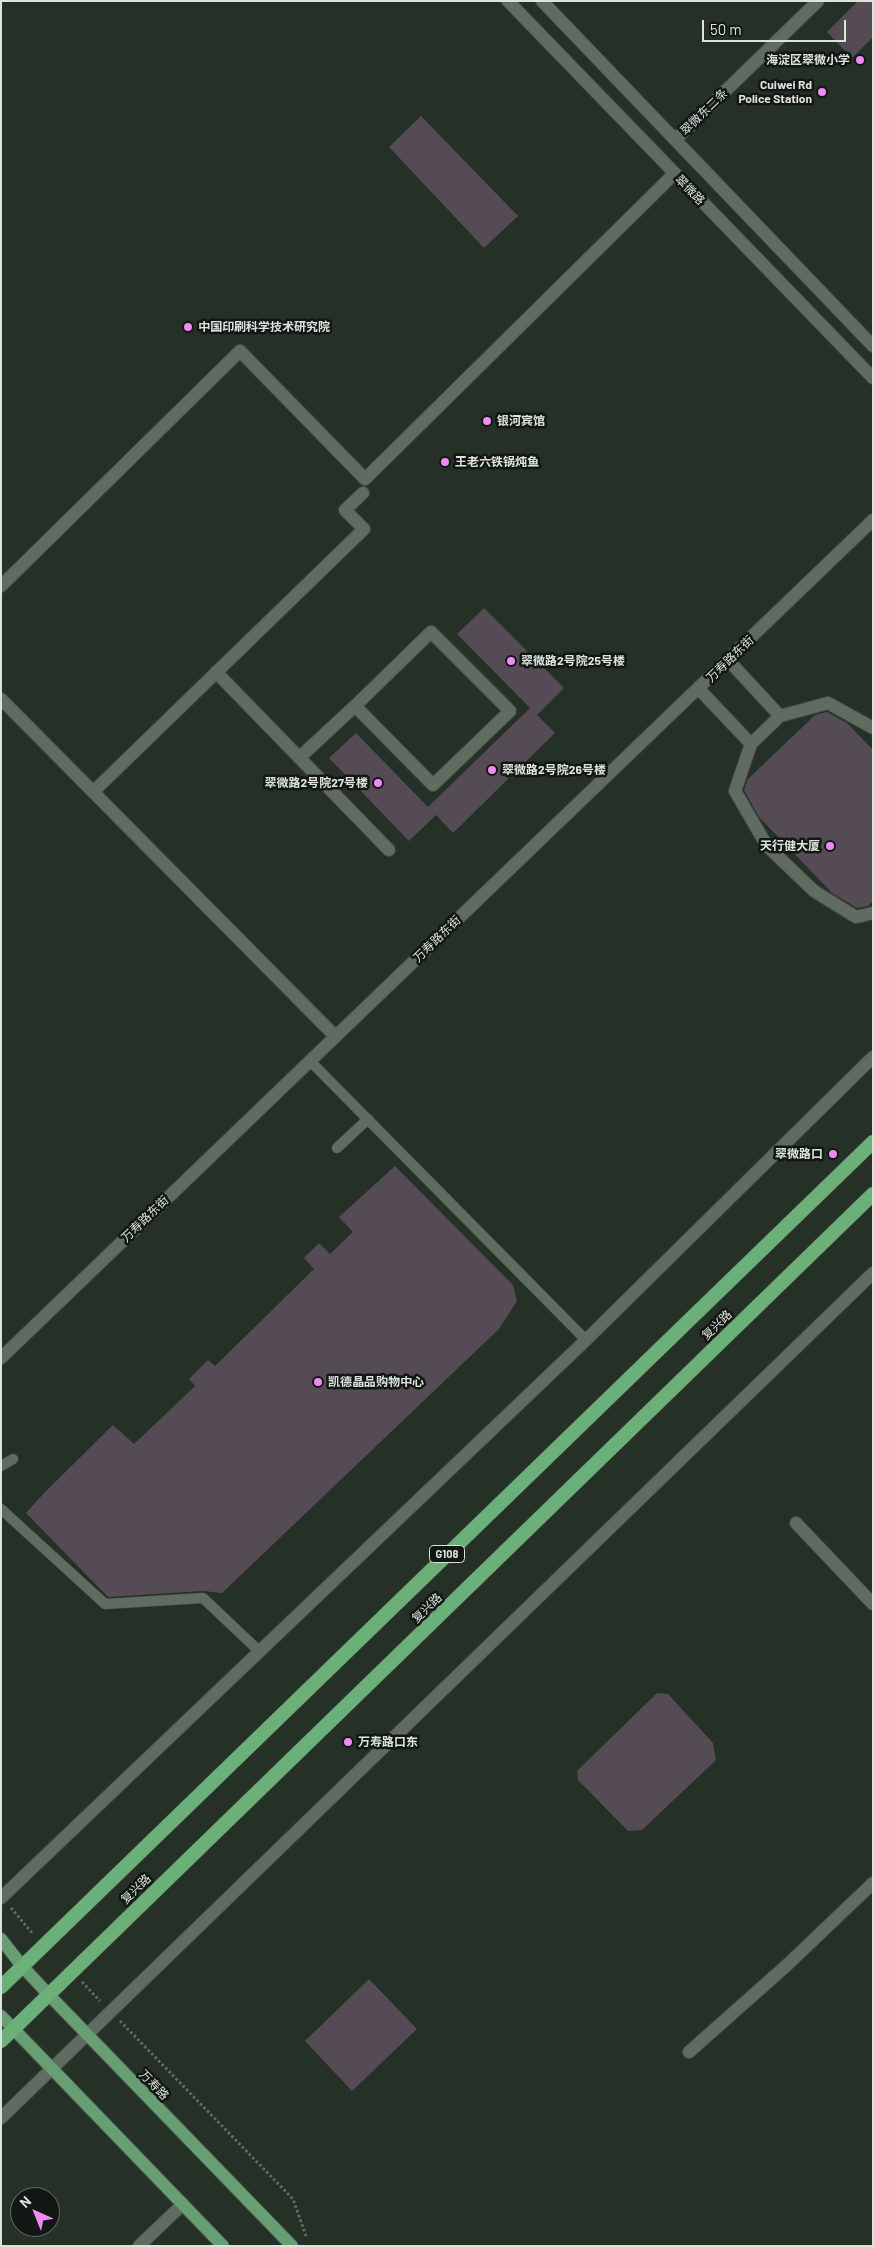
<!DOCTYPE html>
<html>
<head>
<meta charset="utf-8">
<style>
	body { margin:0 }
	#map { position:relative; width:874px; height:2247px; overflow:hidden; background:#253027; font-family:Barlow,sans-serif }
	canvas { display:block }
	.frame { position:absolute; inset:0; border:2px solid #dce3dd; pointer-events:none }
	.north { position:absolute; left:10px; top:2187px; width:50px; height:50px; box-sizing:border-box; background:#121713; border:1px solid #636964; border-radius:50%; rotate:316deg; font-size:14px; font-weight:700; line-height:20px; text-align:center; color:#dce3dd }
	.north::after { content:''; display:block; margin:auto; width:18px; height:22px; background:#f18af4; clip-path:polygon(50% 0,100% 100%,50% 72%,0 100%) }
	.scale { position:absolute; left:702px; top:20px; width:144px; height:22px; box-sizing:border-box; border:2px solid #dce3dd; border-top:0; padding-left:6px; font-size:15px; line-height:18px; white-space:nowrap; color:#dce3dd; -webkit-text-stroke:4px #121713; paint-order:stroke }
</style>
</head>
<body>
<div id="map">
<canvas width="874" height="2247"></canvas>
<div class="frame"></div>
<div class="north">N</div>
<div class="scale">50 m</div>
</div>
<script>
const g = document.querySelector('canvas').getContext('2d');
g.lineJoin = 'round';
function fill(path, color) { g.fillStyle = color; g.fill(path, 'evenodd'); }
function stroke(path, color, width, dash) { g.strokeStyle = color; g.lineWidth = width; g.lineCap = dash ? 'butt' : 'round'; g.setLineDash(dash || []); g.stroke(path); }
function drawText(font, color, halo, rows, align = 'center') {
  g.font = font + ' Barlow,"Noto Sans SC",sans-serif'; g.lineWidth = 5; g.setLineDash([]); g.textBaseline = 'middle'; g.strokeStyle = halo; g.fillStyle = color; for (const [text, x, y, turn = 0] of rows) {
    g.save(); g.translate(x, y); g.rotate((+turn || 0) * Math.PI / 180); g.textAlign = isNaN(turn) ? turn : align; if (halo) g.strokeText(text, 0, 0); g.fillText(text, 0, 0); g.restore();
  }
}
const building = new Path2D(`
	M858,1H873V37L852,58L827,32Z
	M421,116L518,216L484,248L389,147Z
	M484,608L564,688L537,715L457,634Z
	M530,708L555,733L453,833L436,815L409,841L329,758L356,733L428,807Z
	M827,712L847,723L873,750V901L868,906L857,908L832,893L759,817L744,790L748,779L815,715Z
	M395,1166L513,1285L517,1301L499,1329L222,1593L203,1591L108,1597L26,1513L45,1492L113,1425L134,1444L195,1386L189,1379L208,1360L215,1366L314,1269L304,1258L319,1243L330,1254L353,1232L339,1217Z
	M657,1693L668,1694L713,1743L716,1760L642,1830L628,1831L578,1780L577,1771Z
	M369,1979L417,2029L352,2091L305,2041Z`);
const path = new Path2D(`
	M11,1908L33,1934
	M82,1982L100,2001
	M120,2021L293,2199L306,2236`);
const service = new Path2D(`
	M310,1061L586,1340
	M337,1148L368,1119
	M1,1466L13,1459
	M1,1509L105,1604L203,1598L259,1651`);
const minor = new Path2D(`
	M676,139L818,1
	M1,586L240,351L365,479L674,174
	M431,632L510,711L433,785L355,706Z
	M216,672L389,850
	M699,689L751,744L780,716L729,661
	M1,699L335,1036
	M780,716L828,703L873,728
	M751,744L735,791L767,846L814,891L856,917L873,913
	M299,758L355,706
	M93,792L364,529L345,510L363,493
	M796,1523L873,1604
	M689,2052L787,1965L873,1883
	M139,2246L183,2204`);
const tertiary = new Path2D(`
	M1,1358L873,520
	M1,1898L586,1340L873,1057
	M1,2118L873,1273`);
const secondary = new Path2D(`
	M508,1L873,378
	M542,1L873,346`);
const primary = new Path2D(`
	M1,1939L22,1966L49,1995L292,2246
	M1,2016L223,2246`);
const trunk = new Path2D(`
	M1,1987L873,1142
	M1,2041L873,1194`);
const markers = [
	[860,60,5,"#f18af4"],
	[822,92,5,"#f18af4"],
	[188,327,5,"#f18af4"],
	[487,421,5,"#f18af4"],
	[445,462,5,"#f18af4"],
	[511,661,5,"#f18af4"],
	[492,770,5,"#f18af4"],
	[378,783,5,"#f18af4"],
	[830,846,5,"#f18af4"],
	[833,1154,5,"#f18af4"],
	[318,1382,5,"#f18af4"],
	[348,1742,5,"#f18af4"]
];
const shields = [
	[447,1554,35]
];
const shieldNames = [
	["G108",447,1554]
];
const poiNames = [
	["海淀区翠微小学",850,60,"right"],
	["Cuiwei Rd",812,85,"right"],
	["Police Station",812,99,"right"],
	["中国印刷科学技术研究院",198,327],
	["银河宾馆",497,421],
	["王老六铁锅炖鱼",455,462],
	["翠微路2号院25号楼",521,661],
	["翠微路2号院26号楼",502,770],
	["翠微路2号院27号楼",368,783,"right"],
	["天行健大厦",820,846,"right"],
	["翠微路口",823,1154,"right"],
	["凯德晶品购物中心",328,1382],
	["万寿路口东",358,1742]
];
const streetNames = [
	["翠微东二条",704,112,-44],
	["翠微路",690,190,46],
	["万寿路东街",730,659,-44],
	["万寿路东街",437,939,-44],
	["万寿路东街",145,1219,-44],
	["复兴路",717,1325,-44],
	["复兴路",427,1608,-44],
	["复兴路",136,1889,-44],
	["万寿路",154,2085,46]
];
fill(building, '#554b55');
stroke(service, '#444d45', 11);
stroke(minor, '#444d45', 14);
stroke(tertiary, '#444d45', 14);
stroke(secondary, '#444d45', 14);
stroke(primary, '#444d45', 14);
stroke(trunk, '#444d45', 15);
stroke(path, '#626c64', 3, [2.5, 2.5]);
stroke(service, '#606c61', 10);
stroke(minor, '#606c61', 12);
stroke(tertiary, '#606c61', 12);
stroke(secondary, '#606c61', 12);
stroke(primary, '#689e73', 12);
stroke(trunk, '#6baf79', 14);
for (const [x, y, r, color] of markers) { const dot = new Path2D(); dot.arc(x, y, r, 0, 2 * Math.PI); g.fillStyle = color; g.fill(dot); stroke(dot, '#121713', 2); }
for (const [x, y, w] of shields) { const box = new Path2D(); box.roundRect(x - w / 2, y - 8.5, w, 17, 4); g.fillStyle = '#121713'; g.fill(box); stroke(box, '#dce3dd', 1); }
drawText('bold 11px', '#dce3dd', null, shieldNames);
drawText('bold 12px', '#dce3dd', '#121713', poiNames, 'left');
drawText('12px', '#dce3dd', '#121713', streetNames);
</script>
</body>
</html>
